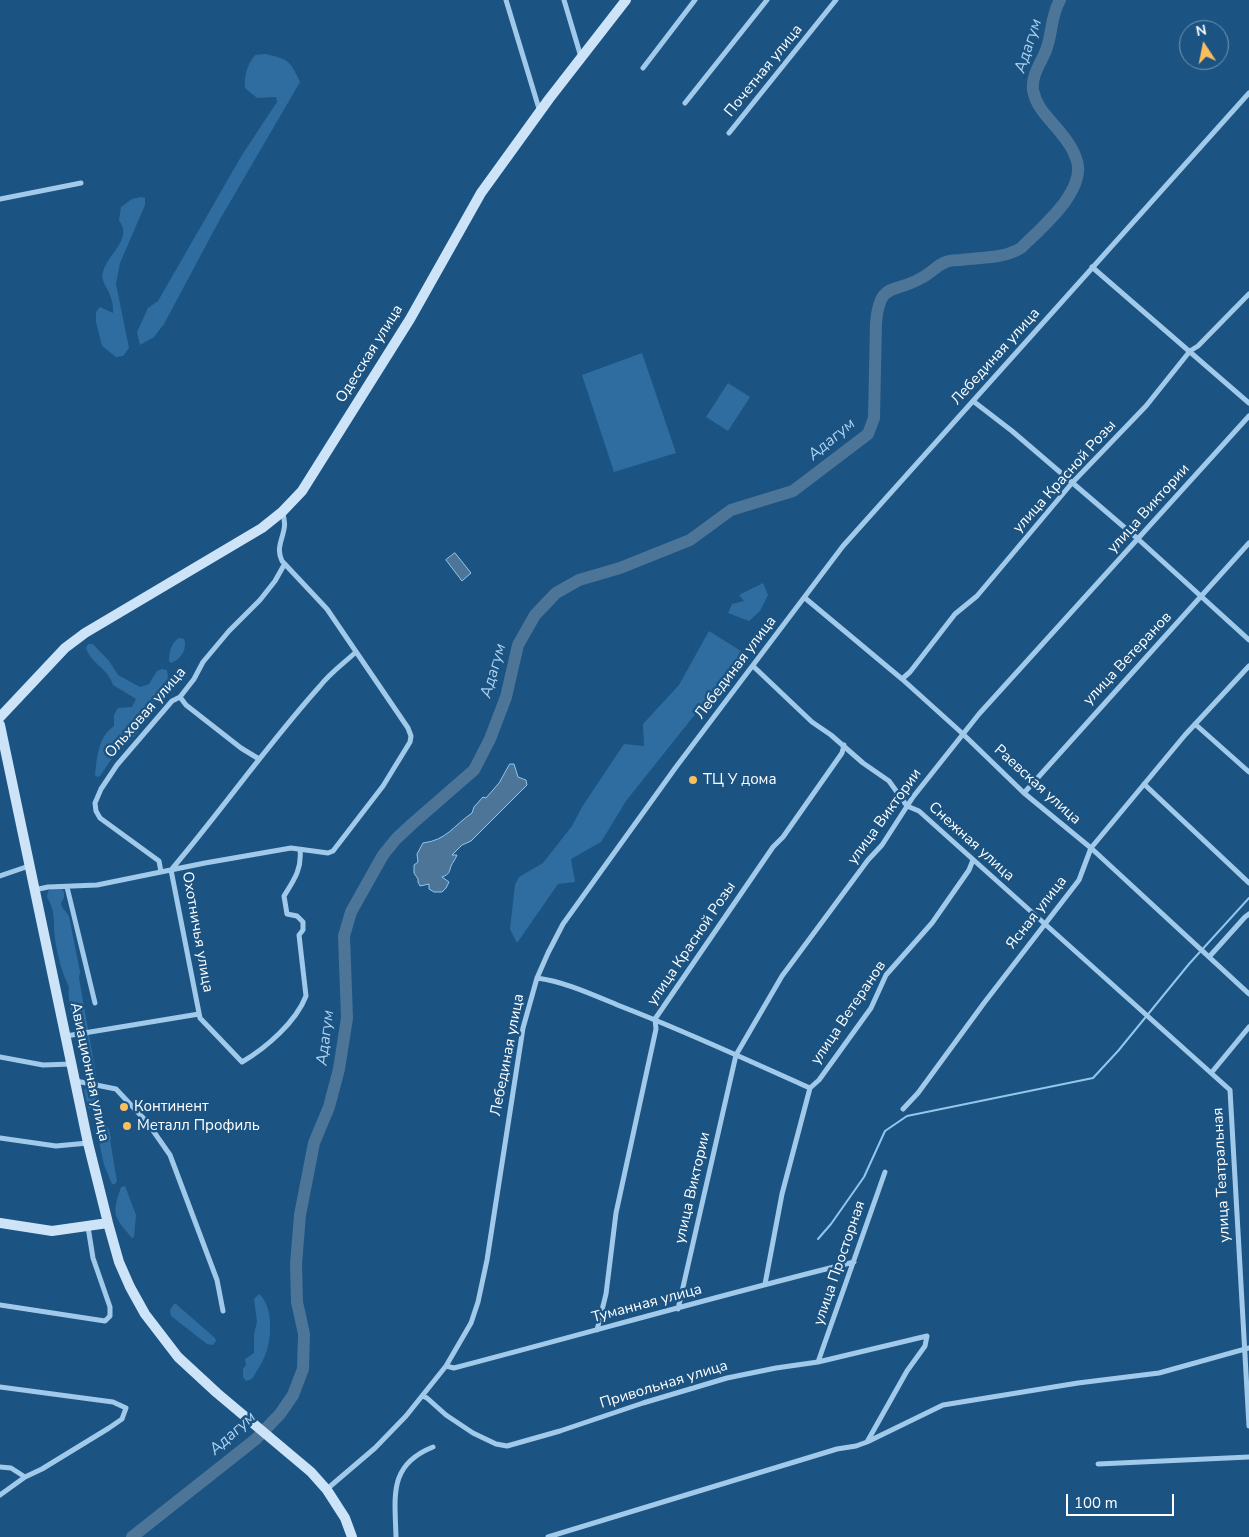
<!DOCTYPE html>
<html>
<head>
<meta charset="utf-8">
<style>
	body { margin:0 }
	#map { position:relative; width:1249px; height:1537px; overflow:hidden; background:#1b5382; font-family:"Nunito Sans",sans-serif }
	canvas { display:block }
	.north { position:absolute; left:1179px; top:20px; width:50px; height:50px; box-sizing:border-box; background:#1b5382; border:1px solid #7698b4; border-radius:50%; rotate:349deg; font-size:14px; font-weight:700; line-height:20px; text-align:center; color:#fff }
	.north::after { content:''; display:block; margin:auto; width:18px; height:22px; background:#fbbe5e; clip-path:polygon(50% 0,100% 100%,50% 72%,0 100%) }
	.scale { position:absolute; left:1066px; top:1494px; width:108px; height:22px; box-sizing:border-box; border:2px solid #fff; border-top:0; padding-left:6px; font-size:15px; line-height:18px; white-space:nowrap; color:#fff; -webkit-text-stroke:4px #1b5382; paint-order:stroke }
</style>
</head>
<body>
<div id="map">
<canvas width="1249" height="1537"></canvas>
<div class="north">N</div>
<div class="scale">100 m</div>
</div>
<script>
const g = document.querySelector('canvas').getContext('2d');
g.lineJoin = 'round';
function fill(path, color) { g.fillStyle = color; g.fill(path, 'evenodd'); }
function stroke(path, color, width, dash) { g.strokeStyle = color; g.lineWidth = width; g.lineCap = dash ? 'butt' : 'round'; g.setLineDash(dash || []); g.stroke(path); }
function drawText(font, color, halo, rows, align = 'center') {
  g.font = font + ' "Nunito Sans",sans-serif'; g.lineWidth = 5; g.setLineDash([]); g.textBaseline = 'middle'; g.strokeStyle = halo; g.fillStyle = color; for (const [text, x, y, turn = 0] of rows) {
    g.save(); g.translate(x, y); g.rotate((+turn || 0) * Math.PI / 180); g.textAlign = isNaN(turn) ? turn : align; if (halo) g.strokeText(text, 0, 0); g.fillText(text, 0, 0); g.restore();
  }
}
const green = new Path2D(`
	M265,54C288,59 290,60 300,82L219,221L164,324L154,337L140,345L137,332L148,308L158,301L242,155L277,102L276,97L257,98L245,88C244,76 247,65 255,55Z
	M141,197L145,198V205L120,263L116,284L129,348L123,356L116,357L102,346L96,322V312L100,307L113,313C113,308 113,303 111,298C109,289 100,282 103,272C108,253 133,240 119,220L121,207L132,199Z
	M642,353L676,453L614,472L582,375Z
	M728,383L750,397L728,431L706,417Z
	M763,583L768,595L760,611L749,621L728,613L732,604L744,601L739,595Z
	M709,631L744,653L626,801L601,842L571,859L575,882L558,884L517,943L510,929L515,885L519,877L543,863L572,826L582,807L624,744L644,746L643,724L679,685Z
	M179,638L184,639C188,649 180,660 171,663L169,661C169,652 171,643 179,638Z
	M88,644H93L109,661L118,675L140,687L149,684L157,671L162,669L167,670C172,692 154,699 143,715C143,736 126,741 114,756C109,762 104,770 100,776L97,777L95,775C97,757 98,737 114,726V715L118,708L132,707L136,699L113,685C108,668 91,664 86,648Z
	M51,889H62L64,892V898L61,903L62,907L69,916L80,972L79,978L96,1075L95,1079L92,1080L87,1077C83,1056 66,1005 69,987C62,973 57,954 55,938C53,921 56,912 47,897L48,891Z
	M90,1087L97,1091L101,1110L97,1111L88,1108L84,1090L86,1088Z
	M106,1126L109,1129L111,1139L110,1140L117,1181L115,1184H112L104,1165L97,1132L102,1127Z
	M125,1186L136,1215L134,1237L132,1238C113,1216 112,1214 121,1187Z
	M259,1294C274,1306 272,1342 264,1358C261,1365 256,1372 252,1379L246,1381L243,1377V1369L246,1365L245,1359L254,1353V1334L257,1322L254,1299Z
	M174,1304H176L215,1338L216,1341L213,1345L207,1344L171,1316L170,1310Z`);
const water = new Path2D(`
	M455,553L471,573L462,581L446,560Z
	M510,764H514L518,777L526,780L527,785L471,841L462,845L452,855H457C455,860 453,862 451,866C449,872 450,874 442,877L449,882L446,888L442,892H434L429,889V884L420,886L418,882V879L414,873V865L418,862L417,854L423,843C447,840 453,826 472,813L474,807L483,797L486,798L499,783Z`);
const stream = new Path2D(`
	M818,1239L831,1224L864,1177L885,1131L907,1116L1093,1078L1118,1051L1189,964L1249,898`);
const river = new Path2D(`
	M132,1537L256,1439L280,1414L293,1395L303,1369L304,1334L297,1302L296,1264L300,1215L314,1143L329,1107L339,1069L347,1018L344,936L351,912L383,855L396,839L412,824L474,770L490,739L506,697L518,645L535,615L556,593L579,580L620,568L690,540L731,510L793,491L868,434L874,418L876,323C880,279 894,295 923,277C931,273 937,265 946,262C950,260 956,260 961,260C982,257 1003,259 1021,248C1041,228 1089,189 1076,158C1073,149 1066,139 1060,132C1050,119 1036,108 1033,90C1031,73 1044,60 1048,44C1052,30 1052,13 1060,0`);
const minor = new Path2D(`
	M506,0L540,112
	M564,0L581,57
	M643,68L695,0
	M685,103L767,0
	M729,133L836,0
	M0,199L81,183
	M1092,267L1249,403
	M973,401L1012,431L1138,539L1249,640
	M805,598L902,679L963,734L1024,793L1091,848L1249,994
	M753,666L812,722L831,735L863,763L889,781L907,806L919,811L1230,1090L1249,1426
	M902,679L910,672L955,614L977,596L1072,483L1146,406L1190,351L1198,346L1249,294
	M180,697L186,705L241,748L259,759
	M1195,724L1249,772
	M1144,784L1249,883
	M1024,793L1249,543
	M300,850C302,869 294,880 284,896L287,914L297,916L303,922V930L299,935L306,996C296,1022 266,1048 242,1062L200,1018L171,870C222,810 267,745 320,686C330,673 344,663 356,652
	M161,872L159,861L100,818L96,811L95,803L101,789L117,765L172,701L180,697L194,679L203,662L229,631L260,600L275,581L284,565
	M0,876L29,866
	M67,887L95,1003
	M34,890L48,887L97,885L205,863L291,848L328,853L333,851L383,786L410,742L411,736L408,728L327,609L282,561C273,543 291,532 282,512
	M1209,957L1245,917L1249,914
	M537,978C566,982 593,995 620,1006C685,1031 747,1060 810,1088
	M66,1036L199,1014
	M0,1057L43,1065L72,1064
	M1212,1072L1249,1027
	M76,1081L116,1089L147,1122L170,1155L217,1280L223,1311
	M903,1109L918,1093L984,1003L1079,880L1091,848L1185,735L1249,666
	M0,1138L56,1146L88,1143
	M765,1284L782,1194L810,1088L819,1080L871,1008L886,975L932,923L969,870L973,860
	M0,1305L105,1321L110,1316V1307L93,1258L88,1227
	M678,1309L736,1055L782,976L868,860L882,845L913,797L979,714L1249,416
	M597,1330L606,1294L616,1213L656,1029L655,1019L773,847L783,837L842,753L844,745
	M818,1362L885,1172
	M446,1366L454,1368C588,1333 720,1295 854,1262
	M0,1387L113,1402L126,1408L122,1419L109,1428L42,1469L25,1477L0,1495
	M423,1396L427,1398L446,1415L473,1433L496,1444L507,1446L560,1431L643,1403L727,1378L776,1368L818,1362L927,1336L925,1346L907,1371L867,1442L856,1446L837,1449L548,1537
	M867,1442L943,1405L1078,1383L1159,1373L1249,1348
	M1098,1464L1249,1457
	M0,1467L11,1468L25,1477
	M327,1489L375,1448L406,1416L446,1366L471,1323L478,1302L487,1260L523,1028L537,978L548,953L563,924L676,767L843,546L1249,93
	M396,1537C395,1496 388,1465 433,1447`);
const secondary = new Path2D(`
	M0,717L65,648L85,633L262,528L282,512L302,491L410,319L481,193L549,99L626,0
	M0,725L88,1143L108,1223L119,1262L130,1287L145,1314L178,1357L217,1393L311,1472L327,1490L345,1518L352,1537
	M0,1223L52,1231L108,1223`);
const markers = [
	[693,780,5,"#fbbe5e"],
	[124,1107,5,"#fbbe5e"],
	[127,1126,5,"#fbbe5e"]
];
const streetNames = [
	["Почетная улица",764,71,-51],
	["Одесская улица",370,354,-58],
	["Лебединая улица",996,357,-48],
	["улица Красной Розы",1065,477,-48],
	["улица Виктории",1149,509,-48],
	["улица Ветеранов",1128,659,-47],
	["Лебединая улица",736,668,-53],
	["Ольховая улица",146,713,-49],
	["Раевская улица",1037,785,42],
	["улица Виктории",885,817,-54],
	["Снежная улица",971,842,42],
	["Ясная улица",1037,913,-52],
	["Охотничья улица",197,932,80],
	["улица Красной Розы",692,944,-56],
	["улица Ветеранов",849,1013,-56],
	["Лебединая улица",508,1055,-79],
	["Авиационная улица",89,1072,78],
	["улица Театральная",1222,1175,-93],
	["улица Виктории",693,1188,-77],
	["улица Просторная",840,1263,-71],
	["Туманная улица",647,1304,-15],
	["Привольная улица",664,1385,-17]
];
const poiNames = [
	["ТЦ У дома",703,780],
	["Континент",134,1107],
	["Металл Профиль",137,1126]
];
const waterNames = [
	["Адагум",1029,46,-72],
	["Адагум",832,440,-40],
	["Адагум",494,671,-74],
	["Адагум",326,1038,-83],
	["Адагум",233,1434,-42]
];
fill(green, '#2f6da1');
fill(water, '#4c7598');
stroke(water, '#94c6ec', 1);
stroke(stream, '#94c6ec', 2);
stroke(river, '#4c7598', 12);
stroke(minor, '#a1c9ea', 5);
stroke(secondary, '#cce3f8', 10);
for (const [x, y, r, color] of markers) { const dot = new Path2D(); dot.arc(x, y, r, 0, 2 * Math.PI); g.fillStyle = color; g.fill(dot); stroke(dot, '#1b5382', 2); }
drawText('15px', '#fff', '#1b5382', streetNames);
drawText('15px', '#fff', '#1b5382', poiNames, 'left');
drawText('italic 16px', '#acd3f2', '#1b5382', waterNames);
</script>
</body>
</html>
